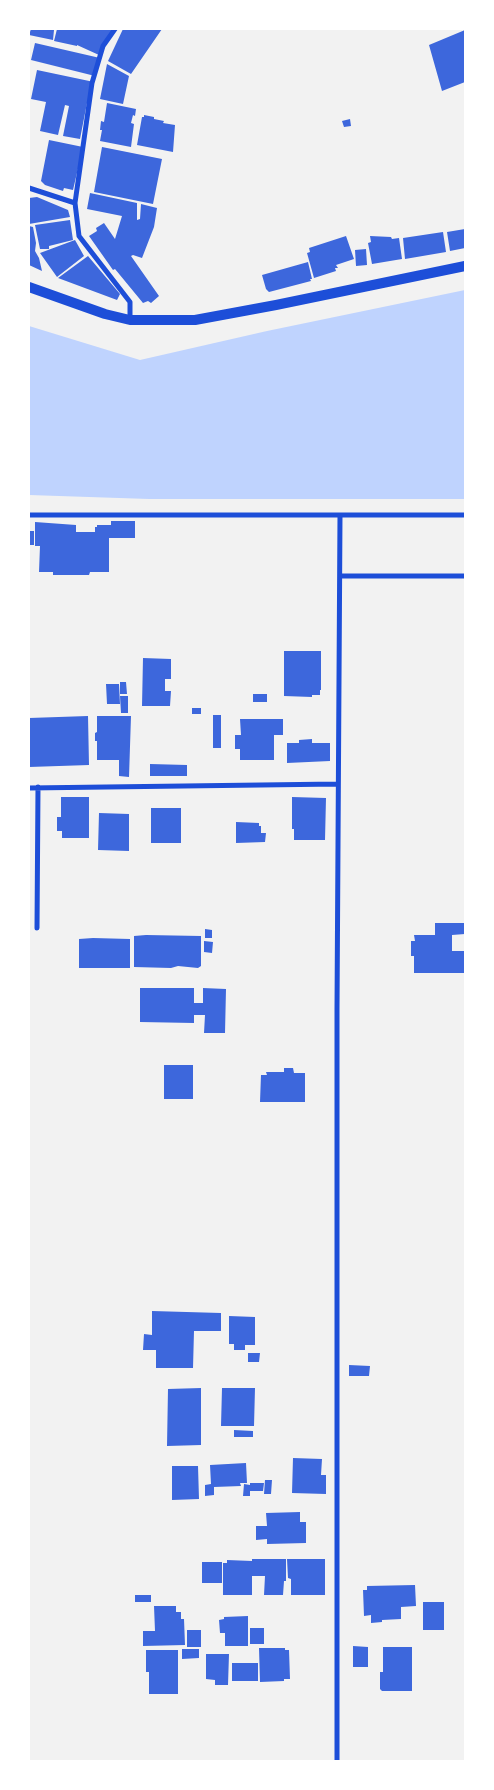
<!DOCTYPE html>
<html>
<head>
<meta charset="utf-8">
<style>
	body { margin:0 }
	#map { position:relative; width:494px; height:1790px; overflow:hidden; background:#f2f2f2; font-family:Mulish,sans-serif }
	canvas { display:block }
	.frame { position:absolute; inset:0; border:30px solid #fff; pointer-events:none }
</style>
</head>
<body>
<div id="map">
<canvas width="494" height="1790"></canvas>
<div class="frame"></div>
</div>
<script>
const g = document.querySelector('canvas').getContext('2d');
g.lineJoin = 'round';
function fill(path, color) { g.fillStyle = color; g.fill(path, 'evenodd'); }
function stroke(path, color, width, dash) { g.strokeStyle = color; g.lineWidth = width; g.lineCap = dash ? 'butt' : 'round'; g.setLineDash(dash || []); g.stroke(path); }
const water = new Path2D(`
	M465,290V499H149L29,495V326L140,360L267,331Z`);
const building = new Path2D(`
	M31,29L54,30L53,40L29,35Z
	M57,29L61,30V29H113L99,55L77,45V46L54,41Z
	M123,29H162L131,74L108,61Z
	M465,30V82L442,91L429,45Z
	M35,43L100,58L95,76L31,60Z
	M107,64L129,76L123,104L100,99Z
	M37,70L94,82L90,103H87L80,139L63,136L69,106L65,105L58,135L40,131L46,102L31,99Z
	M107,103L136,109L135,116L133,115L131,123L134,124L131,147L100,141L102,130H100L101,121L104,122Z
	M144,115L154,117V119L164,121L163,123L175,125L173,152L137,145L142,117H144Z
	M350,119L351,126L344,127L342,121Z
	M49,140L83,147L73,190L64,188L63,191L45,185L41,181Z
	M102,147L162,159L153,204L94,192Z
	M90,193L137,203V220L140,219L141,204L157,208L154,227L142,258L133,255L131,256L159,296L151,303L148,301L143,303L115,269L113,270L89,236L97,231L96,228L104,223L115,239L122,216L87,209Z
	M37,197L68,210L70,217L29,224V198Z
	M70,220L73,240L49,246V249H40L35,225Z
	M29,226L33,227L36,243L35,251L39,258L42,271L29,265Z
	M465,229V248L450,251L447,232Z
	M443,232L446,252L405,259L403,238Z
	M346,236L354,259L336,265L338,268H335L336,271L314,278L307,253L310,252L309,248Z
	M370,236L391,237L392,239L399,238L402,259L372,264L368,243L371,242Z
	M75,240L84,256L57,277L40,253Z
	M366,249L367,265L356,266L355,250Z
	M88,256L120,294L117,300L58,278Z
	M308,262L312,279H310L311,281L269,292L266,289L262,275Z
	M111,521H135V538H109V572H90L89,575H53V572H39L40,546H35V522L76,525V532H95V527H97V525H111Z
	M29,531H34V545H29Z
	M284,651H321V690H320V695H312V697L284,696Z
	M143,658L171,659V679H165V691H171L170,706H142Z
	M120,682H126L127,694H120Z
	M106,684H119L120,704H107Z
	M253,694H267V702H253Z
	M120,696H128V713H121Z
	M192,708H201V714H192Z
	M213,715H221V748H213Z
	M88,716L89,765L29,767V718Z
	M97,716H131L129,777L119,776V760H97V741H95V733L97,732Z
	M240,719H283V735H274V760H240V749H235V735H241Z
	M312,739V743H330V761L287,763V743H299V740Z
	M150,764L187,765V776H150Z
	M61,797H89V838H62V831H57V817H61Z
	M292,797L326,798L325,840H294V829H292Z
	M151,808H181V843H151Z
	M99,813L129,814V851L98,850Z
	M236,822L259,823V826H261V833H266L265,842L236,843Z
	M435,923H465V934L452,935V951H465V973H414V956H411V941H415L414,935H435Z
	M205,929L212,930V938H205Z
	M146,935L201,936V966L198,968L178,966L171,968L134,967V936Z
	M93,938L130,939V968H79V939Z
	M204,941L213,942L212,953L204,952Z
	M140,988H194V1003H203V988L226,989L225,1033H204L205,1015H194V1023L140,1022Z
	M164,1065H193V1099H164Z
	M284,1068H293L294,1073H305V1102H260L261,1075H267L266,1072H284Z
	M152,1311L221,1313V1331H194L193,1368H156V1350H143L144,1334L152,1335Z
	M229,1316L255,1317V1345H245V1350H234V1344H229Z
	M248,1353H260L259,1362H248Z
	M349,1365L370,1366L369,1376H349Z
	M201,1388V1445L167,1446L168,1389Z
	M222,1388H255L254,1426H221Z
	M234,1430L253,1431V1437H234Z
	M293,1458L322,1459L321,1475H326V1494L292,1493Z
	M246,1463L247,1483H240L241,1486L214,1487V1495L205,1496V1485L211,1484L210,1465Z
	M172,1466H198L199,1499L172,1500Z
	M265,1480H272L271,1494H264Z
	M250,1483H264L263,1491H250V1496H243L244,1484L250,1485Z
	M300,1512V1522H306V1543L267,1544V1539L256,1540V1526H267L266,1513Z
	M252,1559H286V1581H284L283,1595H264L265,1576H252V1595H223V1563H227V1560L252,1561Z
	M287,1559H325V1595H291V1579L288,1578Z
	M202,1562H222V1583H202Z
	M415,1585L416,1606L401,1607V1619L382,1620V1622L371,1623V1615L364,1616L363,1590H367V1586Z
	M135,1595H151V1602H135Z
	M423,1602H444V1630H423Z
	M154,1606H176V1612H181V1619H184L185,1645L143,1646V1631H155Z
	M248,1616V1646H225V1633H220L219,1620L224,1619V1617Z
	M250,1628H264V1644H250Z
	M187,1630H201V1647H187Z
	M353,1646L368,1647V1667H353Z
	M383,1647H412V1691H382L380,1689V1672H383Z
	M259,1648H285V1650H289L290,1679H284V1681L260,1682Z
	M182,1649H199V1658L182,1659Z
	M146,1650H178V1694H149V1672H146Z
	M206,1654H229L228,1685H215V1680L206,1679Z
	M232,1663H258V1681H232Z`);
const minor = new Path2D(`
	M115,29L103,46L92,83L75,203L79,236L130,302V320
	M29,188L75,203
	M29,515H465
	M340,576H465
	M29,788L338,784
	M37,928L38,787
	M337,1761V1008L340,515`);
const secondary = new Path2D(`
	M29,287L105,314L130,320H195L276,305L465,266`);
fill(water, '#bfd3fe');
fill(building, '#3d67dc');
stroke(minor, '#1d4ed8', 5);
stroke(secondary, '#1d4ed8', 10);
</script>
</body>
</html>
